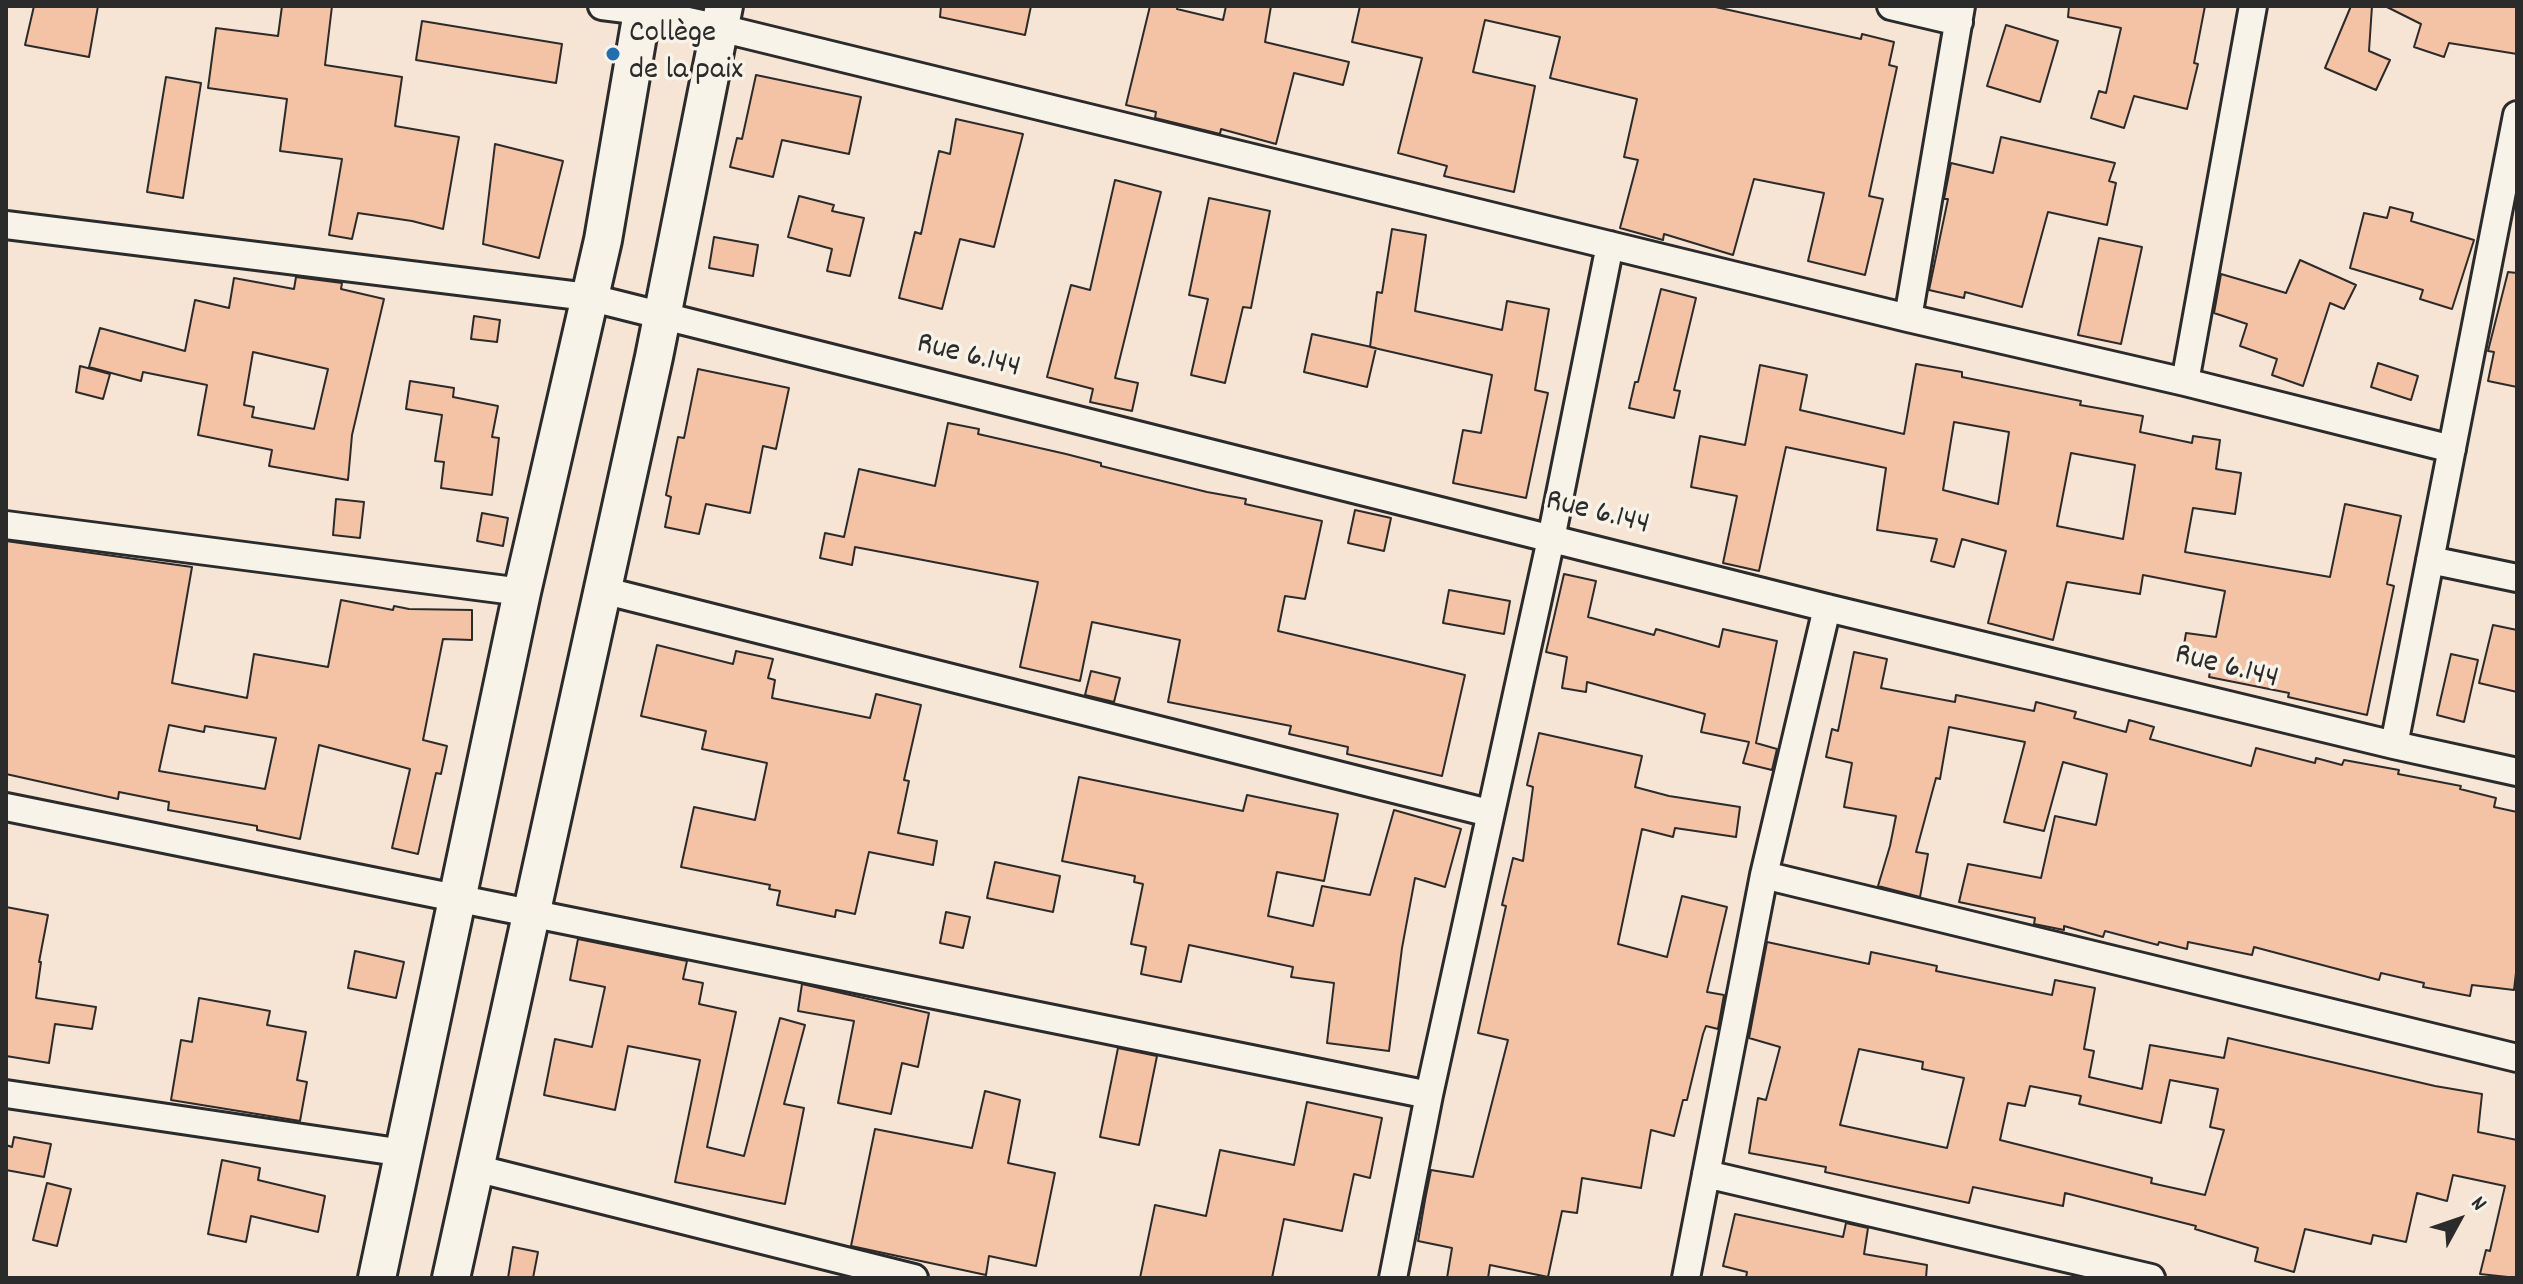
<!DOCTYPE html>
<html>
<head>
<meta charset="utf-8">
<style>
	body { margin:0 }
	#map { position:relative; width:2523px; height:1284px; overflow:hidden; background:#f6e4d4; font-family:Dekko,sans-serif }
	canvas { display:block }
	.frame { position:absolute; inset:0; border:8px solid #2b2b2b; pointer-events:none }
	.north { position:absolute; left:2419px; top:1180px; width:80px; height:80px; -webkit-text-stroke:6px #f7f3e8; paint-order:stroke; rotate:50deg; font-size:22px; font-weight:700; line-height:32px; text-align:center; color:#2b2b2b }
	.north::after { content:''; display:block; margin:auto; width:28px; height:36px; background:#2b2b2b; clip-path:polygon(50% 0,100% 100%,50% 72%,0 100%) }
</style>
</head>
<body>
<div id="map">
<canvas width="2523" height="1284"></canvas>
<div class="frame"></div>
<div class="north">N</div>
</div>
<script>
const g = document.querySelector('canvas').getContext('2d');
g.lineJoin = 'round';
function fill(path, color) { g.fillStyle = color; g.fill(path, 'evenodd'); }
function stroke(path, color, width, dash) { g.strokeStyle = color; g.lineWidth = width; g.lineCap = dash ? 'butt' : 'round'; g.setLineDash(dash || []); g.stroke(path); }
function drawText(font, color, halo, rows, align = 'center') {
  g.font = font + ' Dekko,sans-serif'; g.lineWidth = 7; g.setLineDash([]); g.textBaseline = 'middle'; g.strokeStyle = halo; g.fillStyle = color; for (const [text, x, y, turn = 0] of rows) {
    g.save(); g.translate(x, y); g.rotate((+turn || 0) * Math.PI / 180); g.textAlign = isNaN(turn) ? turn : align; if (halo) g.strokeText(text, 0, 0); g.fillText(text, 0, 0); g.restore();
  }
}
const building = new Path2D(`
	M34,6H98L89,57L25,45Z
	M282,6H332L325,65L402,77L395,126L459,137L443,229L412,221L358,213L352,239L329,235L342,159L280,151L287,99L208,88L216,28L278,36Z
	M941,6H1031L1025,35L940,17Z
	M1150,6H1178L1177,9L1223,20L1226,6H1271L1265,42L1349,62L1343,85L1294,73L1276,144L1221,129L1220,134L1155,118L1156,112L1126,105Z
	M1360,6H1711L1861,39L1862,34L1894,42L1889,65L1897,67L1869,196L1883,199L1865,275L1808,261L1824,193L1754,179L1733,255L1664,234L1663,240L1620,228L1638,160L1624,157L1637,99L1550,78L1560,37L1485,20L1473,72L1535,86L1514,192L1444,176L1447,166L1398,153L1422,58L1352,42Z
	M2069,6H2205L2194,63L2198,64L2187,109L2134,96L2124,128L2091,118L2099,91L2106,93L2121,28L2068,17Z
	M2351,6H2372L2369,51L2390,60L2376,90L2325,68Z
	M2385,6H2517V54L2449,43L2444,57L2414,47L2421,24Z
	M422,21L562,44L556,83L416,60Z
	M2006,25L2058,41L2040,102L1987,86Z
	M756,75L861,97L849,154L782,140L773,177L730,167L737,138L742,139Z
	M166,77L201,83L183,198L147,192Z
	M956,119L1023,134L994,247L960,239L942,309L899,298L915,232L921,234L939,151L950,154Z
	M2001,137L2115,163L2109,181L2116,183L2107,225L2048,212L2022,307L1965,292L1964,298L1929,290L1948,199H1944L1951,163L1993,173Z
	M495,144L563,161L539,258L483,244Z
	M1115,180L1161,192L1115,378L1138,383L1132,411L1090,402L1093,389L1047,377L1071,285L1090,290Z
	M799,196L834,205L832,211L864,218L850,276L827,271L832,249L788,237Z
	M1209,198L1270,211L1251,308L1243,307L1225,383L1191,375L1208,299L1189,295Z
	M2390,207L2413,213L2411,221L2474,240L2452,309L2420,299L2423,290L2350,268L2364,213L2387,218Z
	M1392,229L1426,235L1415,311L1502,330L1507,301L1549,309L1535,390L1548,393L1526,498L1453,483L1463,430L1481,433L1492,375L1370,347L1377,292L1382,293Z
	M714,237L758,245L753,276L709,268Z
	M2099,238L2142,247L2121,344L2078,335Z
	M2300,260L2356,285L2344,309L2330,303L2303,386L2272,375L2277,359L2240,346L2247,324L2214,313L2221,274L2286,293Z
	M2508,272L2517,273V387L2488,381L2494,352L2488,351Z
	M296,277L342,283L341,289L384,299L352,435L348,480L269,466L272,450L198,435L207,385L143,372L141,381L89,367L100,328L185,351L195,300L229,308L234,278L294,289ZM253,352L328,369L314,429L252,417L254,407L244,405Z
	M1661,289L1696,298L1674,390L1680,391L1674,418L1629,408L1635,382H1638Z
	M474,316L500,320L497,342L471,339Z
	M1312,334L1376,348L1367,387L1304,372Z
	M2378,363L2418,376L2411,400L2371,387Z
	M1916,364L1962,372V377L2081,401L2080,405L2143,416L2140,432L2192,443L2193,436L2220,440L2216,469L2241,473L2235,514L2193,508L2185,552L2330,577L2345,504L2401,516L2387,584L2394,586L2367,715L2288,697L2289,693L2209,677L2212,662L2182,657L2186,633L2216,637L2225,591L2143,575L2140,594L2067,582L2053,640L1988,623L2006,551L1962,539L1954,567L1931,561L1937,539L1877,530L1886,468L1786,447L1759,571L1723,563L1737,496L1691,487L1700,436L1745,445L1760,365L1807,375L1800,410L1904,434ZM1954,422L2009,432L1998,504L1943,490ZM2071,453L2135,465L2123,539L2057,526Z
	M80,366L110,374L103,399L76,392Z
	M698,369L789,388L776,449L763,446L750,513L706,504L699,534L665,527L671,497L666,495L678,437L684,438Z
	M410,381L454,388L453,397L498,406L492,437L499,438L492,495L441,488L444,462L435,461L442,415L406,409Z
	M948,423L979,429L978,434L1066,454L1101,463V466L1207,492L1246,499L1245,504L1322,521L1305,599L1285,596L1278,631L1465,675L1442,776L1347,754L1348,747L1289,734L1291,726L1168,702L1180,640L1092,622L1080,681L1020,667L1038,582L855,547L852,565L820,558L825,533L844,537L859,469L935,486Z
	M336,499L364,502L360,538L333,535Z
	M1355,510L1391,518L1384,551L1348,543Z
	M482,513L508,518L503,546L477,541Z
	M6,541L192,567L172,683L247,698L254,654L328,667L341,600L393,610L394,606L409,609L472,610V640L443,639L423,740L447,746L441,774L436,773L418,854L392,848L410,769L319,745L300,839L257,830V826L168,810L169,802L119,792L118,799L6,774ZM169,725L204,732L205,726L276,738L265,789L159,771Z
	M1564,574L1596,581L1588,617L1654,635L1656,629L1719,647L1723,629L1777,641L1756,743L1777,749L1772,770L1743,763L1749,742L1701,732L1705,714L1587,682L1586,692L1562,688L1567,657L1546,652Z
	M1449,590L1510,601L1504,634L1443,623Z
	M2493,625L2517,630V692L2479,683Z
	M657,645L733,664L736,651L773,659L768,678L775,680L772,698L870,718L876,694L921,705L904,780L909,781L898,833L937,841L933,865L869,852L855,914L836,910L835,917L777,905L780,891L769,889L770,885L681,867L694,807L755,820L767,763L702,749L706,731L641,716Z
	M1854,652L1887,659L1881,688L1955,702L1956,695L2034,711L2036,702L2076,712L2074,718L2126,732L2129,720L2154,727L2150,739L2251,766L2256,748L2315,763L2316,758L2342,765L2344,760L2399,770L2398,774L2461,786L2460,789L2496,798L2494,807L2517,812V964L2514,990L2472,985L2470,996L2423,987L2424,983L2381,973L2379,980L2254,947L2252,955L2188,942L2187,949L2159,942L2158,945L2105,931L2103,937L2064,926V930L2034,924L2035,918L1959,902L1968,864L2041,878L2055,816L2096,825L2107,774L2063,762L2044,831L2004,822L2025,742L1949,727L1940,779L1936,778L1916,852L1928,854L1920,897L1878,886L1890,846L1896,816L1844,807L1852,763L1826,757L1832,729L1838,731Z
	M2451,654L2478,660L2464,722L2437,715Z
	M1091,671L1120,678L1114,702L1085,695Z
	M1539,733L1642,756L1635,787L1669,796L1740,807L1736,837L1675,828L1673,837L1642,829L1618,944L1667,957L1682,896L1727,907L1707,992L1724,995L1718,1029L1706,1026L1703,1034L1687,1100H1683L1674,1136L1651,1130L1641,1188L1582,1178L1577,1213L1562,1211L1548,1277L1490,1265L1488,1278H1447L1452,1248L1418,1241L1425,1200L1431,1170L1473,1177L1508,1040L1478,1033L1506,906L1502,905L1513,858L1523,861L1533,787L1527,785Z
	M1079,777L1243,811L1247,795L1338,814L1324,881L1277,872L1268,916L1313,926L1322,886L1370,895L1394,810L1461,829L1445,887L1415,878L1402,948L1389,1051L1327,1043L1334,983L1291,977L1293,967L1189,945L1181,982L1141,974L1146,947L1131,944L1143,884L1134,882L1135,876L1062,861Z
	M995,862L1060,876L1053,912L987,898Z
	M6,907L48,915L39,962H41L36,998L96,1007L92,1029L55,1024L49,1063L6,1056Z
	M946,912L970,917L963,948L940,943Z
	M578,939L687,961L683,979L703,983L699,1004L736,1012L707,1147L744,1156L780,1018L805,1025L784,1104L804,1108L785,1204L675,1182L700,1060L628,1046L615,1110L544,1095L555,1039L592,1047L605,987L570,980Z
	M1767,942L1869,964L1871,952L1937,966L1936,971L2052,995L2055,980L2095,988L2084,1049L2094,1051L2089,1077L2142,1089L2150,1045L2224,1058L2228,1038L2435,1086L2482,1094L2478,1132L2517,1140V1278L2480,1274L2486,1250L2490,1251L2505,1186L2453,1175L2447,1201L2417,1193L2406,1242L2373,1235L2371,1244L2305,1229L2294,1272L2255,1261L2258,1248L2195,1229L2196,1226L2065,1193L2063,1206L1973,1187L1969,1203L1825,1172L1826,1167L1749,1153L1758,1098L1766,1100L1780,1047L1749,1038ZM1859,1049L1923,1062L1922,1069L1964,1078L1947,1148L1840,1125ZM2170,1080L2218,1089L2210,1127L2224,1130L2205,1195L2151,1183L2152,1178L2000,1140L2008,1103L2025,1106L2030,1086L2081,1096L2079,1104L2161,1123Z
	M355,951L404,962L396,998L348,988Z
	M802,984L929,1013L918,1067L902,1063L891,1114L838,1103L854,1021L798,1011Z
	M199,998L270,1011L267,1025L306,1032L297,1080L307,1082L300,1121L171,1100L181,1040L192,1042Z
	M1118,1048L1157,1056L1139,1145L1100,1137Z
	M985,1091L1020,1100L1008,1163L1055,1173L1036,1266L989,1256L986,1275L851,1246L875,1129L972,1148Z
	M1307,1102L1382,1118L1370,1178L1354,1174L1342,1231L1284,1219L1272,1278H1140L1155,1205L1206,1216L1220,1150L1294,1165Z
	M14,1137L51,1144L44,1177L6,1170V1145L12,1147Z
	M222,1160L260,1168L258,1180L325,1196L318,1232L251,1216L246,1242L208,1234Z
	M47,1183L71,1189L57,1246L33,1240Z
	M1735,1214L1843,1237L1846,1223L1868,1228L1864,1254L1927,1265L1926,1278H1746L1747,1272L1723,1266Z
	M513,1247L538,1252L533,1278H508Z`);
const street = new Path2D(`
	M602,6L642,11L720,28L1908,318L2185,382L2452,449
	M1891,6L1959,22
	M6,225L588,297L1827,608L2394,745L2517,772
	M1908,318L1961,6
	M2185,382L2253,6
	M6,525L522,592
	M2430,560L2517,578
	M602,590L1489,813
	M2394,745L2517,115
	M6,807L1429,1095
	M1764,875L2517,1058
	M6,1094L404,1153
	M475,1168L914,1278
	M1706,1174L2151,1278
	M1393,1278L1429,1095L1551,539L1610,245
	M1686,1278L1764,875L1827,608`);
const secondary = new Path2D(`
	M377,1278L522,592L603,240L643,6
	M451,1278L654,357L724,6`);
const markers = [
	[613,54,8,"#1f6fb2"]
];
const poiNames = [
	["Collège",629,36],
	["de la paix",629,73]
];
const streetNames = [
	["Rue 6.144",968,358,14],
	["Rue 6.144",1597,515,14],
	["Rue 6.144",2226,669,14]
];
fill(building, '#f4c2a4');
stroke(building, '#2b2b2b', 2);
stroke(street, '#2b2b2b', 32);
stroke(secondary, '#2b2b2b', 42);
stroke(street, '#f7f3e8', 26);
stroke(secondary, '#f7f3e8', 36);
for (const [x, y, r, color] of markers) { const dot = new Path2D(); dot.arc(x, y, r, 0, 2 * Math.PI); g.fillStyle = color; g.fill(dot); stroke(dot, '#f7f3e8', 3); }
drawText('32px', '#2b2b2b', '#f7f3e8', poiNames, 'left');
drawText('32px', '#2b2b2b', '#f7f3e8', streetNames);
</script>
</body>
</html>
